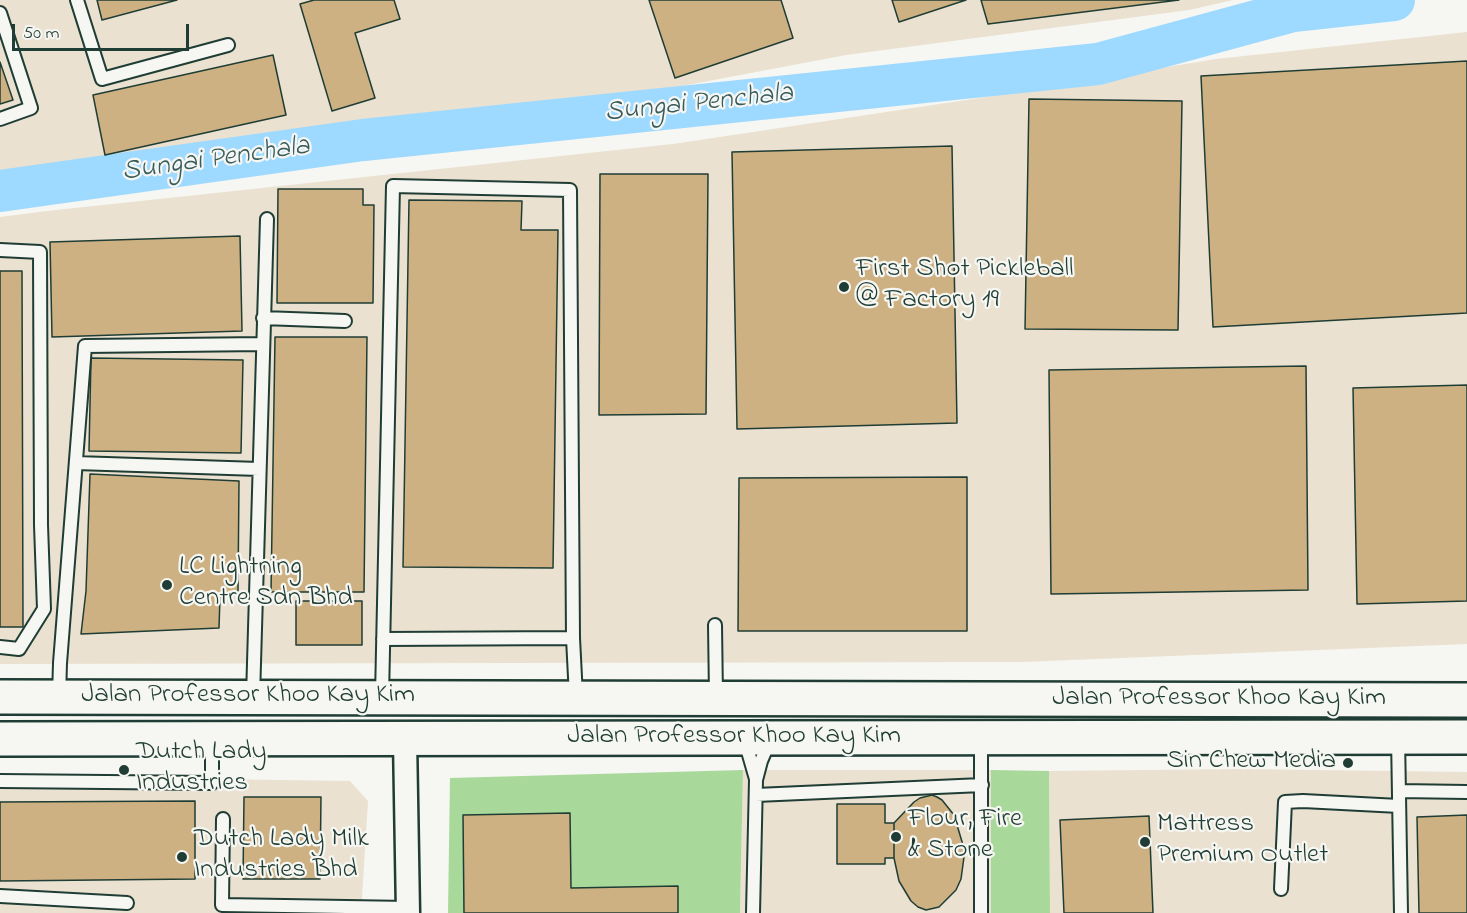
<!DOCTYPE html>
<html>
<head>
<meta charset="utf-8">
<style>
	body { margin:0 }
	#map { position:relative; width:1467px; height:913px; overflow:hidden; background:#f6f6f2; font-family:"Indie Flower",sans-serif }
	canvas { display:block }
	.scale { position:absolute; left:12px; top:24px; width:177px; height:27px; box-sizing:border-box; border:3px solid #1f3d34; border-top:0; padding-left:8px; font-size:18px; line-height:21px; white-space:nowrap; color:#1f3d34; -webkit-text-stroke:4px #f6f6f2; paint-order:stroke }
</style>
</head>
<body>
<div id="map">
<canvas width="1467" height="913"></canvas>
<div class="scale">50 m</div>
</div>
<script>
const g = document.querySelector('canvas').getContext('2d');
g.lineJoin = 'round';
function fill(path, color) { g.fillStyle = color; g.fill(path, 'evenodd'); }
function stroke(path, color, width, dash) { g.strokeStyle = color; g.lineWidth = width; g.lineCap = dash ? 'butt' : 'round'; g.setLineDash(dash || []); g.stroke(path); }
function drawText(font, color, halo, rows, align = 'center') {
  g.font = font + ' "Indie Flower",sans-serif'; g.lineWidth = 4.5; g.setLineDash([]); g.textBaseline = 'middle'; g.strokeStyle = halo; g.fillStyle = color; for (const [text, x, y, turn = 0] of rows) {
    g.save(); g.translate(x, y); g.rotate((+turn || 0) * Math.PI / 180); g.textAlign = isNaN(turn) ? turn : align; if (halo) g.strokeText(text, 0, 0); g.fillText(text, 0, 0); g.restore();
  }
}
const built = new Path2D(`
	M0,0H1233L1189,10L846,55L661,90L0,175Z
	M1467,32V644L1022,662L0,664V217L47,211L673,144L973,99L1216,59Z
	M1240,769L1467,772V913H1050L1049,771Z
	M743,770H991V913H740Z
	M0,776L350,781L368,801L361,913H0Z`);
const green = new Path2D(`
	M743,770L740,913H448L450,778Z
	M991,770L1049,771L1050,913H991Z`);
const river = new Path2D(`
	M0,191L363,140L1098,64L1293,11L1394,0`);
const building = new Path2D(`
	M97,0H177L102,20Z
	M314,0H394L400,19L355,33L375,98L332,111L300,4Z
	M649,0H781L793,38L675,78Z
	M892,0H966L899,22Z
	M981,0H1179L988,24Z
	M273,55L286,115L105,155L93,95Z
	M1467,61V313L1213,327L1201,76Z
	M0,62L13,100L0,104Z
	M1029,99L1182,101L1178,330L1025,329Z
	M952,146L957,423L737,429L732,152Z
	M600,174H708L706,414L599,415Z
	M278,189H363V205H374L373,303H277Z
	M409,200L522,201L521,230H558L553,568L403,567Z
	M240,236L242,331L52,337L50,242Z
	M0,271H22L23,627H0Z
	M275,337H367L364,592H271Z
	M91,358L243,360L241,453L89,451Z
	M1306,366L1308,590L1051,594L1049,370Z
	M1467,385V601L1357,604L1353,388Z
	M90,474L239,481L238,591L220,597L219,628L81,634L86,591Z
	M967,477V631H738L739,478Z
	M296,601H362V645H296Z
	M932,795L937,797L942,800L954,815L963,845L964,857L961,879L956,890L939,907L926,910L918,907L911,901L899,881L894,858V823L914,802L920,798Z
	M244,797H321L320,879H243Z
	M195,801V879L0,881V802Z
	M837,804H885V823H894V858H885V864H837Z
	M570,813L571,888L678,886V913H464L463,815Z
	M1467,815V913H1419L1417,817Z
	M1149,816L1153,913H1064L1060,820Z`);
const lane = new Path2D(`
	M77,0L102,79L228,45
	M0,13L31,108L0,119
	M0,250L40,252L41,525L44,609L19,649L0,647
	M263,318L345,321
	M76,463L259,469
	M715,625L716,696
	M383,639L573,638
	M382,696L393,186L570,190L573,638L576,697
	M59,697L60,663L85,346L263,344
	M253,697L267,219
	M1398,737L1401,913
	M981,740V913
	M745,741L756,779
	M0,781L212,783V740
	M1399,791L1467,792
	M756,795L982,785
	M223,819L222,905L409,908
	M1281,889L1285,802L1303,801L1399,806
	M0,896L127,903
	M753,913L756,780L761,761L770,740`);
const street = new Path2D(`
	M405,739L408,913`);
const primary = new Path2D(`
	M0,697L1467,700
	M0,739L1467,737`);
const markers = [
	[844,287,6,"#1f3d34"],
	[167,585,6,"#1f3d34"],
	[1348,763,6,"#1f3d34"],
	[124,770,6,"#1f3d34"],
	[896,837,6,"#1f3d34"],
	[1145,842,6,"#1f3d34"],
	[182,857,6,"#1f3d34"]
];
const poiNames = [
	["First Shot Pickleball",856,271],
	["@ Factory 19",856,302],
	["LC Lightning",179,569],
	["Centre Sdn Bhd",179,600],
	["Dutch Lady",136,754],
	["Industries",136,785],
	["Sin Chew Media",1336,763,"right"],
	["Flour, Fire",908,821],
	["& Stone",908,852],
	["Mattress",1157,826],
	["Premium Outlet",1157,857],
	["Dutch Lady Milk",194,841],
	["Industries Bhd",194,872]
];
const streetNames = [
	["Jalan Professor Khoo Kay Kim",248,697],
	["Jalan Professor Khoo Kay Kim",1219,700],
	["Jalan Professor Khoo Kay Kim",734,738]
];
const waterNames = [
	["Sungai Penchala",699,105,-6],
	["Sungai Penchala",216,161,-8]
];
fill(built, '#eae1d1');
fill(green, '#a8d99a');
stroke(river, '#9ed9ff', 42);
fill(building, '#ceb183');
stroke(building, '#1f3d34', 1.5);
stroke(lane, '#1f3d34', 16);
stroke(street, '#1f3d34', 27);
stroke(primary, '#1f3d34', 38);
stroke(lane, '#f6f6f2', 12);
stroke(street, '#f6f6f2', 22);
stroke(primary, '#f6f6f2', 33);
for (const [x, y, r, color] of markers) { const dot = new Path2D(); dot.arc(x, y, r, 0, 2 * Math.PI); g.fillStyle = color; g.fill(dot); stroke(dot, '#f6f6f2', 2); }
drawText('27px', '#1f3d34', '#f6f6f2', poiNames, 'left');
drawText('27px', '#1f3d34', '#f6f6f2', streetNames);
drawText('italic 28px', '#385c5d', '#f6f6f2', waterNames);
</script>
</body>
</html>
